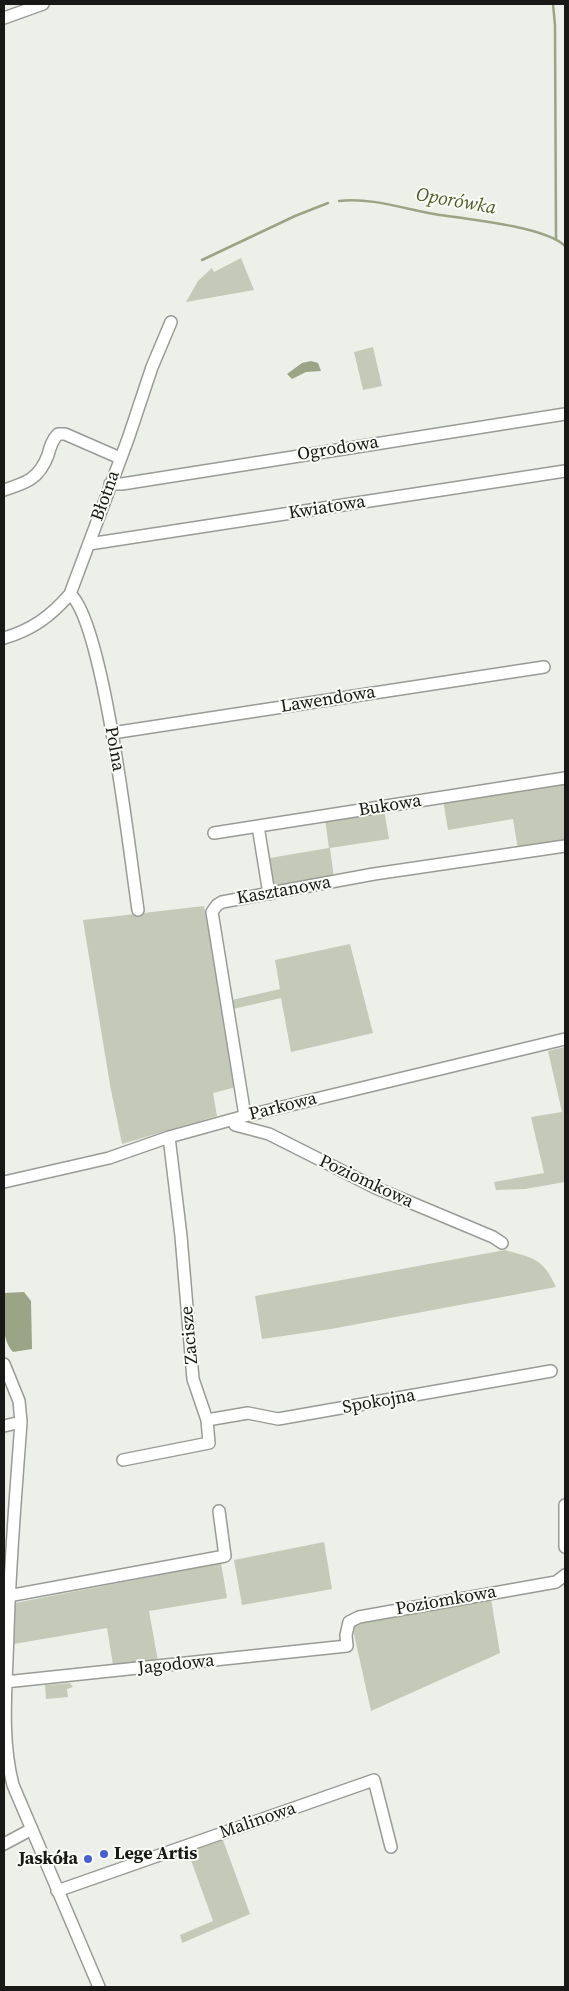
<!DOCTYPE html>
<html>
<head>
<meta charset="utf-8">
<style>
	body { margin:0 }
	#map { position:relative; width:569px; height:1991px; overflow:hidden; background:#edefe9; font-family:"Source Serif 4",serif }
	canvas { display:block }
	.frame { position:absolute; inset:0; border:5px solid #181816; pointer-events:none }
</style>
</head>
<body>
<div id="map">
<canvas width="569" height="1991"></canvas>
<div class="frame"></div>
</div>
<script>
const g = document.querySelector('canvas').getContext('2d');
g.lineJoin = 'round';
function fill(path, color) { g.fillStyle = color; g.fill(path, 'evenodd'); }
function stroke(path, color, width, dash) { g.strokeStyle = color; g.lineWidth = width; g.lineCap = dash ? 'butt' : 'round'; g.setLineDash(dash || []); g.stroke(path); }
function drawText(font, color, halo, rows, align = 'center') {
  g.font = font + ' "Source Serif 4",serif'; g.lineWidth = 4; g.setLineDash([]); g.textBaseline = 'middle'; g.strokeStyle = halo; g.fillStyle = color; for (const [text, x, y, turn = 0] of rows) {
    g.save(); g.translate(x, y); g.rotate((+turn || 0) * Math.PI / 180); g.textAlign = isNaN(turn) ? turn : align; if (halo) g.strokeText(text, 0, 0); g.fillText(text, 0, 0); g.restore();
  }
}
const green = new Path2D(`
	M241,258L254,290L186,302L198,281L212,268L214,272Z
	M373,347L382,386L363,390L354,352Z
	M565,781V842L518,850L513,819L448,830L443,800Z
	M384,810L389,839L330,848L334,878L280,887L273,882L270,858L329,848L325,819Z
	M204,906L236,1087L213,1093L217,1116L122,1144L110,1085L83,920Z
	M350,944L373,1033L291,1052L281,998L233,1009L232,1000L280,989L275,960Z
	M565,1047V1182L525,1189L496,1190L494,1182L544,1173L531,1117L562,1112L548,1051Z
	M505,1250C533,1258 543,1258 556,1287L331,1329L262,1339L255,1296Z
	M324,1542L332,1589L242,1605L234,1560Z
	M221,1563L227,1598L149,1611L158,1661L113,1665L107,1628L14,1644L15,1603Z
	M491,1599L500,1653L371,1711L352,1625Z
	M70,1683L73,1687L67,1689L68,1697L46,1699L45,1685Z
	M223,1840L250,1914L182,1943L180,1935L213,1921L188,1852Z`);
const water = new Path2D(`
	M311,361L318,363L321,371L306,372L292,379L287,374L302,363Z
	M24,1292L31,1301L32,1349L13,1352C0,1338 4,1312 4,1293Z`);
const stream = new Path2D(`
	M553,4L555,25L556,239
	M339,201C373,197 407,210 440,215C469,219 546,227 565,246
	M202,260L295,216L328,203`);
const minor = new Path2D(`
	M4,18L43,4
	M110,484H122L565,414
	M4,490C26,483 39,479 48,455C50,447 52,440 58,434H65L120,458
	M89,544L565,471
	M70,594C104,622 130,857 138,910
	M4,638C32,630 51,616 70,594L128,439L152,367L171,322
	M112,733L544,667
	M258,826L269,894
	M214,833L565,778
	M245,1116L213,918L212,912L217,905L222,902L374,874L565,846
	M233,1120L235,1125L269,1134L376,1188L493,1237L502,1243
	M4,1182L109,1158L169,1137L245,1116L565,1039
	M4,1364L19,1401L21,1422C16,1492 10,1561 8,1630C7,1682 0,1735 13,1785L99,1987
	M207,1420L248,1413L278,1419L551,1371
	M4,1426L21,1422
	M123,1460L209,1443L207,1420L193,1379L181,1236L169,1137
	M565,1505V1547
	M8,1596L225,1556L219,1511
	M5,1682L347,1646L346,1635L349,1622L359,1617L556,1582L565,1575
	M4,1844L32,1829
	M57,1891L374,1780L391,1847`);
const markers = [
	[104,1854,5,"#475fd3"],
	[88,1859,5,"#475fd3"]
];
const streetNames = [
	["Ogrodowa",338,449,-9],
	["Błotna",106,496,-70],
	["Kwiatowa",327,508,-9],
	["Lawendowa",328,700,-9],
	["Polna",114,749,80],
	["Bukowa",390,806,-9],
	["Kasztanowa",284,891,-10],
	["Parkowa",283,1107,-14],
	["Poziomkowa",366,1182,25],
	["Zacisze",190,1335,-95],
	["Spokojna",379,1402,-10],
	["Poziomkowa",446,1601,-10],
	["Jagodowa",176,1665,-6],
	["Malinowa",258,1821,-19]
];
const poiNames = [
	["Lege Artis",114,1854],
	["Jaskóła",78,1859,"right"]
];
const waterNames = [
	["Oporówka",456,202,10]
];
fill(green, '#c4cab7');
fill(water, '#9ba485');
stroke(stream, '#9ba485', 2.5);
stroke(minor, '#999b96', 14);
stroke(minor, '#fff', 11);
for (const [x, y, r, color] of markers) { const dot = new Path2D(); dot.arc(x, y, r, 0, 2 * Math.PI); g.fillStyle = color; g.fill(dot); stroke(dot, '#fafcf6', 2); }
drawText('18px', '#181816', '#fafcf6', streetNames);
drawText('bold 18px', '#181816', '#fafcf6', poiNames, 'left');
drawText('italic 19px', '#4e5a27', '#fafcf6', waterNames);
</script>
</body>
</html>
